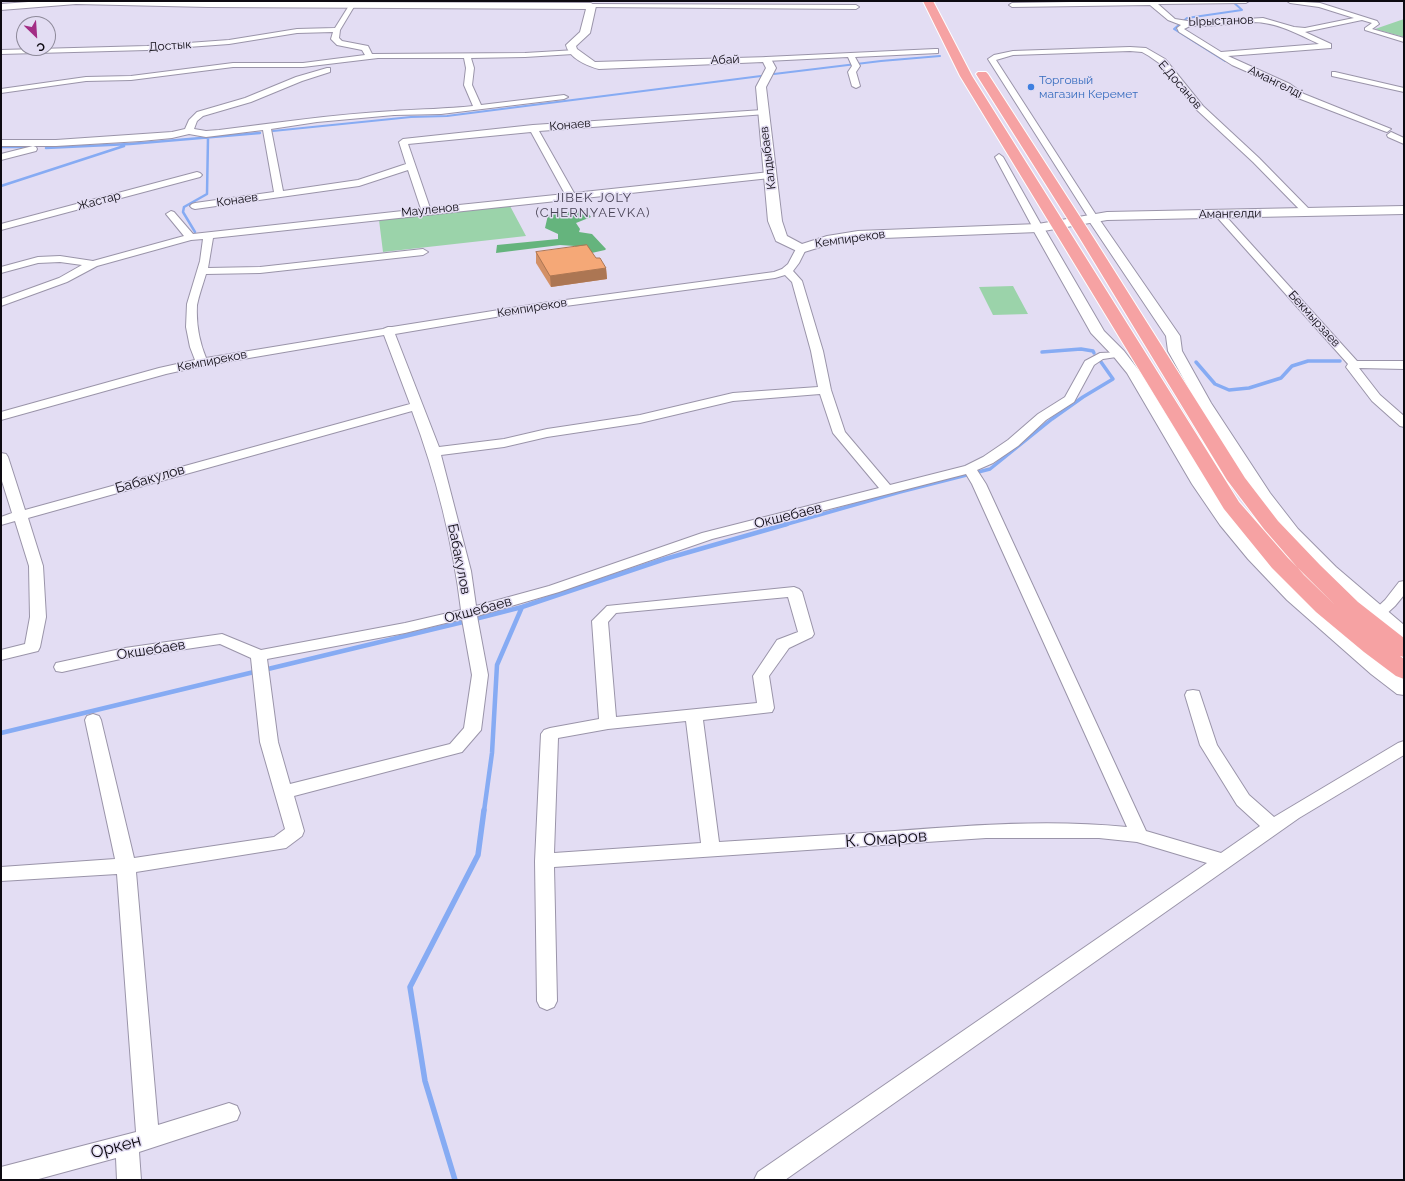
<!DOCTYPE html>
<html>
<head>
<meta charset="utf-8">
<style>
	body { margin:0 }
	#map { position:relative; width:1405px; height:1181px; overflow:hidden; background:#e3ddf3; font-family:Raleway,sans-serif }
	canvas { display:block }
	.frame { position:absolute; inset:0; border:2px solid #0d0a11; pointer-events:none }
	.north { position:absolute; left:16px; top:16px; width:40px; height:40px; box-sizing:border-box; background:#e3ddf3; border:1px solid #8d8999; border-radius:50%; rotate:155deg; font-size:11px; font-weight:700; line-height:16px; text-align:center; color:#0d0a11 }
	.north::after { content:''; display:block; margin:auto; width:14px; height:18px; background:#a32d85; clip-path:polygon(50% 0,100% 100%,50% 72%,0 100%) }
</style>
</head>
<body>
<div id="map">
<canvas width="1405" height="1181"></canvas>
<div class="frame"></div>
<div class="north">С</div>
</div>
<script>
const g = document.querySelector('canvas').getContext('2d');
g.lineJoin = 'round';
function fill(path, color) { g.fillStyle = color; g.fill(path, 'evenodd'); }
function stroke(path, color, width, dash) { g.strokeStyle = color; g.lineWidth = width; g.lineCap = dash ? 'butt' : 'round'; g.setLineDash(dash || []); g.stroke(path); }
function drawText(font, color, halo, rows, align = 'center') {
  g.font = font + ' Raleway,sans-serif'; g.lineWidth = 3; g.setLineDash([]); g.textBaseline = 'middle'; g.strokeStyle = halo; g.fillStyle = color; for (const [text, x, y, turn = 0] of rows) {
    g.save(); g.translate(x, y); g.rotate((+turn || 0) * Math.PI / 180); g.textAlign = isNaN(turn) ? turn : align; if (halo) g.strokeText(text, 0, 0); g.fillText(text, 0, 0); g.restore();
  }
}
const green = new Path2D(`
	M1404,19V37L1375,29Z
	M510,206L526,236L383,252L379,220Z
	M1013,286L1028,314L993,315L979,287Z`);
const forest = new Path2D(`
	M585,210L591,217L576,223L580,229L579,232L592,234L606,249L605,250L578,256L575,246L560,245L496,253L497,245L558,239V234L545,228L548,215Z`);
const streamFar4 = new Path2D(`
	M1225,61L1174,29L1187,18L1242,10L1232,1
	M774,74L881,61L940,56
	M273,131L411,117L447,116L761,76`);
const streamFar3 = new Path2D(`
	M1,147H30
	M46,148L130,144L260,133
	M1,186L124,146
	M195,232L183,212L184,207L207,194L208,138`);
const streamFar2 = new Path2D(`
	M1042,352L1081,349L1093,351L1094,353
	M1196,362L1215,384L1229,390L1249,388L1281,378L1292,366L1308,361H1340
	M784,525L900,492L990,469L1052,419L1083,397L1113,379L1101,362`);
const streamFar1 = new Path2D(`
	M475,619L522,607L665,559L787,524
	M268,669L463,622
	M1,733L254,672
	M484,811L492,753L497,665L522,607`);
const stream = new Path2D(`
	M455,1180L425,1081L410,987L478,855L484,810`);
const minor = new Path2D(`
	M1131,1H1249L1246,3L1158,4L1175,19L1194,22L1263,18L1294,27L1305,28L1354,18L1319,7L1290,3L1287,1L1320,3L1377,21L1379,24L1372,29L1404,38V42L1365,30V28L1372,23L1362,20L1305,32L1331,44V48L1228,56L1290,84L1304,94L1391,129L1387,132L1384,131L1298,98L1284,88L1232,65L1179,32L1177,28L1181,25L1168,20L1150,5L1012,7L1009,5L1012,3ZM1252,22C1277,22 1298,34 1319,44L1221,52L1184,29L1190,26H1206Z
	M352,3L355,5L340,30L339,38L342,41L368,46L372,54L525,53L576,50L577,52L573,54L525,57L471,58L474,68L472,85L481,105L564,95L568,97L564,99L441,114L394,115L317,122L271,129L283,191L358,180L406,164L399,142L403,139L533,125L763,110L767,112L766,114L539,131L574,193L770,172L775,175L770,178L213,238L208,268L260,267L423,249L428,252L423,255L260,273L206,274C203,284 199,295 197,305C196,323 199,341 206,358L383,329L388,327H392L543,303L774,272L782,269L788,264L797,247L801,246L806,249L799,263L793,271L802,281L823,351L831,390L845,432L890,485L965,466L983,457L1008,440L1038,414L1065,397L1085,361L1100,353L1123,352L1125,354L1123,356L1103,359L1094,365L1074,402L1046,420L1018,446L993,463L977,470L986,484L1146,831L1221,853L1260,826L1237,805L1200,745L1185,695L1187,691L1193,690L1199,691L1217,745L1249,795L1274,817L1398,743L1404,741V755L1299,818L785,1180H754L758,1172L1207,863L1137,842L1099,838H986L554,867L557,1001L554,1007L547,1010L540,1007L537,1001L535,861L541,734L544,730L550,728L599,719L592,621L607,606L794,587L799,589L802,592L814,634L812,637L789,648L769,676L774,708L772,712L703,720L719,842C778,838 836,835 895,831C972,825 1050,819 1127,827L972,484L966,474L712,539L559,592L477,616L488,675L481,730L462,752L294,796L304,831L302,836L286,848L136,872L158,1125L229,1103L237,1106L240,1113L237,1120L139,1152L141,1180H117L116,1158L35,1180H1V1167L136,1132L117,874L1,881V867L115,859L85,720L87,716L93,714L99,716L101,720L134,858L274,837L285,829L260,742L251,658L220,644L125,658L62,672L56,671L54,667L56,663L125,648L222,634L261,650L405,623L461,610C453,543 436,475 412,411L28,518L43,566L46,617L40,647L38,651L1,660V650L25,644L30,617L29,566L15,521L1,525V517L12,513L1,478V453L6,454L8,457L25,510L410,404L384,335L202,366L166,374L1,420V412L159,368L195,360L190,347L186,327L187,304L200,261L203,239L191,240L97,266L67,282L1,306V299L59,278L82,265L60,262L38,263L1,273V267L38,257L60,256L93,261L184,236L166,214L171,211L174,212L193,234L421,209L408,170L359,186L195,209L192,208L190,206L192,204L195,203L274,192L263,130L206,137L189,134L172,138L141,141L56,146H1V140H56L172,132L185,129L189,120L197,112L245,98L296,77L327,68H330V72L302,81L251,102L203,116L197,121L194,129L206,131L219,130C277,123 335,114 394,111C421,109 447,109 473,106L464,85L466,68L464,58H378L303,67H233L131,80L86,81L1,93V89L86,77L131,76L233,63H303L365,55L362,50L337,45L331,39L333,32L297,33L229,44L147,50L1,54V50L147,46L229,40L297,29L335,28L350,4ZM531,132L565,194L430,208L408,144ZM785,275L792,282L811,351L818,387L733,393L640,415L547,429L504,439L439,447L395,334L543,309L775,278ZM820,394L833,433L879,488L702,533L549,586L476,606L471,571L441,455L504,447L547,437L640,423L733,401ZM788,597L798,632L777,640L753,676L757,703L616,717L608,622L616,613ZM462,619L472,675L464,728L450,744L290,784L278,742L267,659L405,633ZM686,721L701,843L554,853L558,738L608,729Z
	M591,4L856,5L859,7L856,9L589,7V5Z
	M1130,47L1146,48L1165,59L1203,106L1259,158L1310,210L1312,212L1310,214H1304L1253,162L1197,110L1159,63L1149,56L1142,52L1130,51L1071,53L1013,55L996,60L1098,218L1096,220H1090L988,59L994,55L1013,51Z
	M935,49H938V53L855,57L860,66L856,72L860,86L856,88L852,86L848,72L852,66L848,57L766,61L762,59L766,57Z
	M1332,72H1335L1404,88V92L1332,76Z
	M1391,132L1404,138V144L1388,137L1387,135Z
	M33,146L36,147L37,149L36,151L1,160V154Z
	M999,154L1003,157L1043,228L1041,230L1038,231L1033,228L995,157Z
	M197,172L200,173L202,175L200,177L1,230V224Z
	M1219,211L1222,212L1357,361H1404V369L1359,368L1380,395L1404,416V427L1400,426L1372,401L1346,367L1348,364L1216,216L1214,214Z
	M1404,581V595L1395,606L1383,617L1378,619L1373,617L1370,614L1385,600L1399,582Z`);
const tertiary = new Path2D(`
	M1093,215L1097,216L1180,336L1182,351L1211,403L1270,493L1298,529L1336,567L1404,625V641L1397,639L1358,606L1286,537L1255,495L1197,403L1168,351L1166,336L1087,218L1089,216Z
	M1038,224L1042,226L1044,228L1104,331L1124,351L1140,372L1208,483L1232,517L1260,551L1299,592L1385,666L1404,679V695L1397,694L1371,674L1287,600L1248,559L1220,525L1192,484L1127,373L1114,357L1091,333L1032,228L1034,226Z`);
const secondary = new Path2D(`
	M42,1L591,3L596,6L590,33L576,46L577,49L595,62L770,57L776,68L766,87L782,221L787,236L802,244L827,236L858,231L1038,224L1107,212L1404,206V214L1107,220L1038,232L858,239L830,244L801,253L776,241L768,221L756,87L766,68L763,62L599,69C587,66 569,58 566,45L580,32L586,9L208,7L76,4L1,10V4Z`);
const trunk = new Path2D(`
	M923,1H933L972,76L1239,502L1288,558L1334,604L1304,575L1264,529L1227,480L1079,237L976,74L978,72H986L988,74L1093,237L1245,478L1278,521L1320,565L1358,602L1404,638V657L1400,656L1404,659V679L1396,676L1364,652L1316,612L1272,568L1224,509L960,76Z`);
const wall = new Path2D(`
	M536,252L596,258L606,268L607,279L551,287L536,263Z`);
const shadedWall = new Path2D(`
	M606,268L607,279L551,287L550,276Z`);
const building = new Path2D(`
	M587,245L596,258H600L606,268L550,276L536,252Z`);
const markers = [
	[1031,87,4,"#3f7fe0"]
];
const farStreetnames = [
	["Ырыстанов",1221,21,-2],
	["Достык",170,46,-4],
	["Абай",725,60,-2],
	["Амангелді",1275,82,26],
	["Е.Досанов",1180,85,49],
	["Конаев",570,125,-5],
	["Калдыбаев",768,158,-97],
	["Конаев",237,200,-8],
	["Жастар",99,201,-15],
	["Мауленов",430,210,-6],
	["Амангелди",1230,214,-1],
	["Кемпиреков",850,239,-8],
	["Кемпиреков",532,308,-9],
	["Бекмырзаев",1314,319,48],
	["Кемпиреков",212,361,-11]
];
const farShopnames = [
	["Торговый",1039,80],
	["магазин Керемет",1039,94]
];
const farQuarternames = [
	["JIBEK JOLY",593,198],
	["(CHERNYAEVKA)",593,213]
];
const streetNames = [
	["Бабакулов",150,479,-16],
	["Окшебаев",788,516,-14],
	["Бабакулов",459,559,79],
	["Окшебаев",478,610,-15],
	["Окшебаев",151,650,-9]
];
const nearStreetnames = [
	["К. Омаров",886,839,-4],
	["Оркен",116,1147,-15]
];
fill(green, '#9bd3aa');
fill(forest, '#65b47d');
stroke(streamFar4, '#86abf3', 2);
stroke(streamFar3, '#86abf3', 2.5);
stroke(streamFar2, '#86abf3', 3.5);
stroke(streamFar1, '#86abf3', 4.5);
stroke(stream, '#86abf3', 5.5);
stroke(minor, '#9a94a9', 2);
stroke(tertiary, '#9a94a9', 2);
stroke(secondary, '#9a94a9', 2);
stroke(trunk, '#fff', 2);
fill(minor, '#fff');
fill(tertiary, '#fff');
fill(secondary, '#fff');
fill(trunk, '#f6a2a3');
fill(wall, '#d39066');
fill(shadedWall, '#ac7653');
fill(building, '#f5a877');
stroke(building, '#ac7653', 1);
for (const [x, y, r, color] of markers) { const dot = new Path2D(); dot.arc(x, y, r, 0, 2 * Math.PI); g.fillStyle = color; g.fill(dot); stroke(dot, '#e3ddf3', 1.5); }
drawText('12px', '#0d0a11', '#e3ddf3', farStreetnames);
drawText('12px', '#366cbe', '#e3ddf3', farShopnames, 'left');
g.letterSpacing = '1px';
drawText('13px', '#484355', '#e3ddf3', farQuarternames);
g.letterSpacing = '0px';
drawText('14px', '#0d0a11', '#e3ddf3', streetNames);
drawText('17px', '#0d0a11', '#e3ddf3', nearStreetnames);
</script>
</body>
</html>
